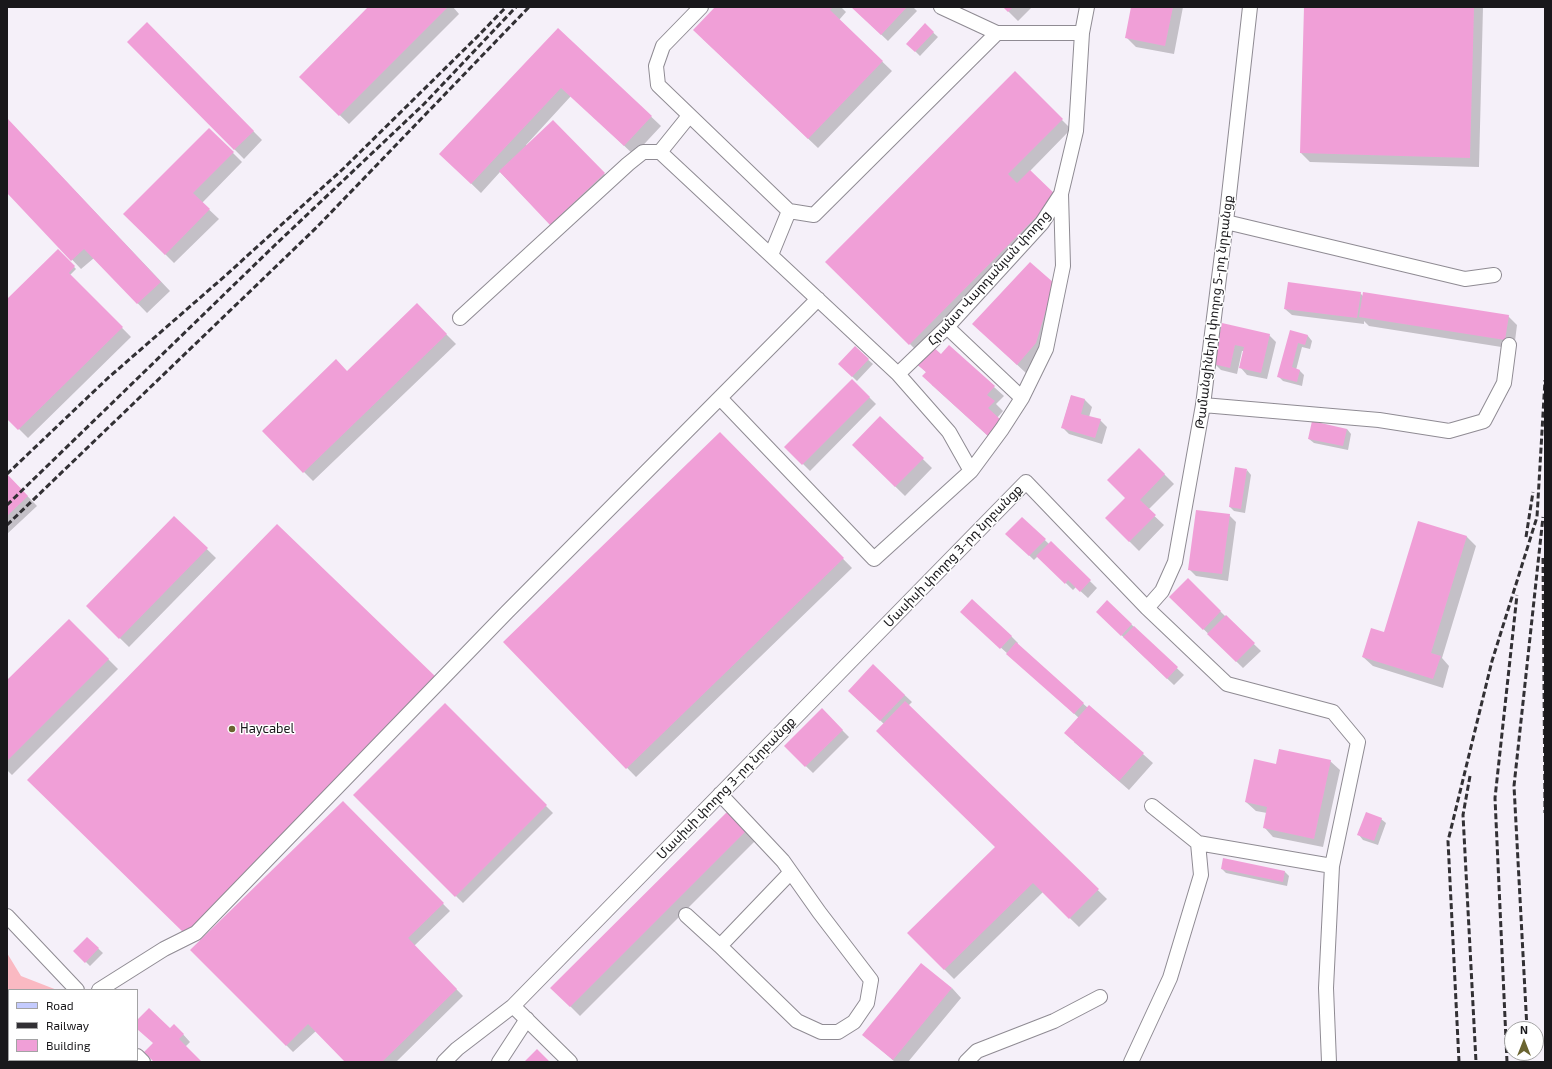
<!DOCTYPE html>
<html>
<head>
<meta charset="utf-8">
<style>
	body { margin:0 }
	#map { position:relative; width:1552px; height:1069px; overflow:hidden; background:#f5f0f9; font-family:"Exo 2",sans-serif }
	canvas { display:block }
	.frame { position:absolute; inset:0; border:8px solid #19181b; pointer-events:none }
	.legend { position:absolute; left:8px; top:989px; width:130px; height:72px; box-sizing:border-box; background:#fff; border:1px solid #a3a3a4; margin:0; padding:5px 7px; list-style:none; font-size:12px; color:#19181b }
	.legend li { display:flex; align-items:center; gap:8px; height:20px }
	.legend b { width:20px; border:1px solid #a3a3a4 }
	.north { position:absolute; left:1504px; top:1021px; width:40px; height:40px; box-sizing:border-box; background:#fff; border:1px solid #a3a3a4; border-radius:50%; rotate:0deg; font-size:11px; font-weight:700; line-height:16px; text-align:center; color:#19181b }
	.north::after { content:''; display:block; margin:auto; width:14px; height:18px; background:#6a6430; clip-path:polygon(50% 0,100% 100%,50% 72%,0 100%) }
</style>
</head>
<body>
<div id="map">
<canvas width="1552" height="1069"></canvas>
<div class="frame"></div>
<ul class="legend">
<li><b style="height:5px;background:#c4cbfe"></b>Road</li>
<li><b style="height:5px;background:#323034"></b>Railway</li>
<li><b style="height:11px;background:#f09fd7"></b>Building</li>
</ul>
<div class="north">N</div>
</div>
<script>
const g = document.querySelector('canvas').getContext('2d');
g.lineJoin = 'round';
function fill(path, color) { g.fillStyle = color; g.fill(path, 'evenodd'); }
function stroke(path, color, width, dash) { g.strokeStyle = color; g.lineWidth = width; g.lineCap = dash ? 'butt' : 'round'; g.setLineDash(dash || []); g.stroke(path); }
function drawText(font, color, halo, rows, align = 'center') {
  g.font = font + ' "Exo 2","Noto Sans Armenian",sans-serif'; g.lineWidth = 3; g.setLineDash([]); g.textBaseline = 'middle'; g.strokeStyle = halo; g.fillStyle = color; for (const [text, x, y, turn = 0] of rows) {
    g.save(); g.translate(x, y); g.rotate((+turn || 0) * Math.PI / 180); g.textAlign = isNaN(turn) ? turn : align; if (halo) g.strokeText(text, 0, 0); g.fillText(text, 0, 0); g.restore();
  }
}
const green = new Path2D(`
	M7,953L21,976L57,990H9V1004L7,998Z`);
const shadow = new Path2D(`
	M370,7H453L459,14L349,124L300,77Z
	M716,7H841L846,12L839,20L892,71L818,148L703,39Z
	M852,7H913L917,11L888,41Z
	M1004,7H1032L1018,21Z
	M1132,7H1183L1174,54L1136,47L1127,38Z
	M1305,7H1483L1479,167L1310,162L1301,153Z
	M147,24L262,140L244,159L128,42Z
	M925,25L938,37L920,56L908,44Z
	M558,29L661,126L634,155L571,96L526,145L527,146L562,130L613,183L560,234L500,172L481,193L450,163Z
	M1015,73L1071,129L1030,171L1065,206L919,353L827,262Z
	M7,119L170,291L147,313L94,258L81,269L7,191Z
	M209,129L242,162L202,203L219,219L174,263L125,214Z
	M58,250L76,269L70,275L131,337L28,438L7,417V301Z
	M1053,284L1045,353L1026,373L983,333Z
	M1360,293L1363,296L1508,316L1517,325L1514,349L1369,326L1364,321V324L1292,315L1285,309Z
	M417,305L456,344L313,481L263,431L347,372Z
	M1223,324L1269,335L1276,342L1267,379L1247,375L1241,368L1244,351H1242L1237,374L1221,370L1214,363Z
	M1291,332L1308,336L1312,341L1310,349L1302,347L1296,370L1300,371L1304,375L1302,386L1283,381L1279,377Z
	M855,348L873,364L857,381L839,364Z
	M941,356L994,387L1004,396L996,404L1003,411L997,418L1010,430L997,444L932,385L927,373L917,363Z
	M852,380L876,404L810,471L786,447Z
	M1071,396L1085,400L1092,407L1089,417L1100,420L1107,427L1102,444L1069,434L1062,427Z
	M880,417L932,468L905,496L853,445Z
	M1347,429L1351,434L1348,450L1314,443L1309,439Z
	M720,433L852,568L636,777L504,642Z
	M1139,449L1174,484L1148,510L1164,525L1139,551L1106,518L1127,498Z
	M1247,470L1251,475L1245,513L1234,511L1230,507Z
	M7,475L37,506L7,534Z
	M1229,515L1236,522L1228,581L1196,576L1189,569Z
	M174,517L216,558L129,647L87,606Z
	M1022,518L1049,544L1051,543L1097,588L1088,598L1076,587L1073,590L1038,556L1034,560L1007,534Z
	M1419,522L1467,537L1476,546L1442,658L1449,666L1443,688L1373,666L1363,657L1385,633Z
	M1188,580L1261,651L1243,668L1171,597Z
	M1107,601L1184,675L1174,685L1097,612Z
	M968,618L1011,636L1018,643L1017,645L1088,708L1089,706L1153,763L1129,790L1074,742L1079,718Z
	M69,620L118,669L12,775L7,770V682Z
	M874,666L912,702L908,706L1107,899L1079,927L1043,892L954,979L908,933L996,847L884,724L856,698Z
	M445,705L553,813L463,903L354,795Z
	M822,710L849,737L813,773L785,746Z
	M1330,761L1340,770L1323,847L1273,837L1264,827L1267,813L1256,811L1246,802L1277,765Z
	M343,802L450,911L414,946L463,996L396,1062H347L316,1031L293,1052L192,950Z
	M728,812L756,840L580,1016L552,988Z
	M1381,819L1386,823L1378,845L1363,840L1359,835Z
	M1222,869L1285,872L1289,876L1287,886L1226,873Z
	M87,938L103,953L90,966L75,951Z
	M952,988L961,998L908,1062H895L864,1035Z
	M137,1022L181,1032L190,1042L185,1047L201,1062H155L154,1043L137,1027Z`);
const building = new Path2D(`
	M368,7H448L339,116L299,77Z
	M715,7H833L830,10L883,61L808,139L693,30Z
	M851,7H907L881,35Z
	M1003,7H1013L1008,12Z
	M1131,7H1173L1165,46L1125,38Z
	M1304,7H1474L1470,158L1300,153Z
	M147,22L254,131L234,150L127,42Z
	M925,23L934,32L915,52L906,44Z
	M558,28L652,116L624,146L561,88L471,184L439,154Z
	M1015,71L1063,119L1008,174L1017,183L1030,170L1057,196L909,345L825,262Z
	M7,118L161,282L137,304L84,249L71,261L7,193Z
	M553,120L605,173L550,225L499,171Z
	M209,128L234,152L193,193L210,209L165,255L123,214Z
	M58,249L75,266L69,273L123,327L18,430L7,419V299Z
	M1030,262L1054,283L1036,343L1017,365L972,324Z
	M1288,282L1361,292L1357,318L1284,309Z
	M1363,292L1509,315L1505,340L1359,317Z
	M417,303L447,334L303,473L262,431L336,359L347,371Z
	M1222,323L1270,334L1261,373L1239,368L1244,347L1235,345L1230,368L1213,364Z
	M1290,330L1308,335L1305,345L1298,343L1292,367L1300,370L1297,382L1277,377Z
	M931,345L941,354L949,345L995,386L987,395L995,401L988,408L1001,420L988,436L922,376L926,372L915,363Z
	M855,346L869,359L852,377L838,364Z
	M852,379L870,397L802,465L784,447Z
	M1071,395L1085,399L1081,414L1101,419L1095,438L1061,428Z
	M880,416L924,458L895,487L852,445Z
	M1312,421L1347,429L1343,446L1308,439Z
	M720,432L844,558L626,769L503,642Z
	M1139,448L1165,474L1140,500L1156,515L1129,542L1105,518L1125,498L1107,480Z
	M1235,467L1247,469L1241,509L1229,507Z
	M7,474L28,496L7,516Z
	M1196,510L1230,514L1222,574L1188,570Z
	M174,516L208,548L119,639L86,606Z
	M1022,517L1046,539L1029,556L1005,534Z
	M1418,521L1467,536L1431,653L1441,656L1433,679L1362,657L1371,628L1384,632Z
	M277,524L437,678L186,935L27,780Z
	M1051,541L1091,580L1080,592L1068,580L1065,584L1036,556Z
	M1188,578L1221,611L1203,630L1169,597Z
	M972,599L1012,636L1000,649L960,612Z
	M1107,600L1132,624L1121,636L1096,612Z
	M1226,615L1255,643L1236,662L1207,634Z
	M69,619L109,659L7,761V680Z
	M1134,626L1178,667L1167,679L1123,637Z
	M1016,642L1084,703L1074,714L1006,654Z
	M873,664L905,695L880,721L848,691Z
	M905,701L1099,889L1069,919L1033,883L944,970L907,933L995,847L876,731Z
	M445,703L547,805L455,897L353,795Z
	M1089,705L1144,753L1119,781L1064,733Z
	M822,708L843,730L805,767L784,746Z
	M1279,749L1331,760L1314,839L1263,828L1267,807L1245,802L1254,759L1276,764Z
	M343,801L444,903L408,938L457,989L382,1062H345L308,1024L286,1046L190,950Z
	M728,811L747,830L570,1007L550,988Z
	M1366,812L1382,818L1374,841L1357,835Z
	M1223,858L1285,871L1283,882L1221,869Z
	M87,937L99,948L85,963L73,951Z
	M921,963L952,988L893,1060L862,1035Z
	M149,1008L170,1028L174,1024L184,1034L179,1039L202,1062H154L144,1052L153,1043L137,1029V1020Z
	M537,1049L550,1062H524Z`);
const minor = new Path2D(`
	M701,7L663,46L656,66L658,85L789,211L814,215L997,33
	M1082,33L1087,7
	M689,116L660,152L898,374L949,432L971,471L874,559L720,398
	M1226,222L1465,279L1494,275
	M771,255L789,211
	M460,318L628,164L643,152H660
	M947,327L1022,398
	M898,374L947,327L1042,223L1061,194L1076,131L1082,33H997L941,7
	M1203,405L1379,420L1449,431L1484,421L1504,383L1509,345
	M971,471L1002,429L1022,398L1046,349L1063,266L1061,194
	M1147,608L1162,591L1175,562L1203,405L1226,222L1250,7
	M1152,806L1198,843L1332,866
	M686,915L720,946L797,1021L821,1032H838L854,1022L867,1003L871,980L819,912L783,861L720,794
	M7,916L77,990
	M720,946L790,873
	M99,990L164,949L196,933L507,612L818,299
	M513,1006L570,1062
	M137,1056L143,1062
	M34,1062L36,1060
	M444,1062L457,1049L513,1006L1026,482L1147,608L1227,684L1333,712L1358,742L1332,866L1326,988L1329,1062
	M499,1062L527,1019
	M966,1062L977,1051L1054,1021L1100,997
	M1131,1062L1170,978L1201,875L1198,843`);
const major = new Path2D(`
	M7,1033L9,1038
	M17,1060L18,1062`);
const rail = new Path2D(`
	M7,474L108,378L225,276L344,168L478,36L506,7
	M7,505L274,246L424,104L516,7
	M7,525L317,227L529,7
	M1526,537L1533,492
	M1543,558L1545,813
	M1470,776L1463,815L1476,1062
	M1527,1029L1514,786L1543,517
	M1528,1053L1529,1062
	M1459,1062L1448,841L1492,661L1537,517L1545,380
	M1507,1062L1495,798L1517,595`);
const markers = [
	[232,729,4,"#6a6430"]
];
const streetNames = [
	["Հրանտ Վարդանյան փողոց",989,278,-48],
	["Թամանցիների փողոց 5-րդ նրբանցք",1214,312,-83],
	["Մասիսի փողոց 3-րդ նրբանցք",953,556,-46],
	["Մասիսի փողոց 3-րդ նրբանցք",726,788,-46]
];
const poiNames = [
	["Haycabel",240,729]
];
fill(green, '#fab9c2');
fill(shadow, '#0003');
fill(building, '#f09fd7');
stroke(minor, '#8f8b93', 16);
stroke(major, '#6f76ae', 20);
stroke(minor, '#fff', 14);
stroke(major, '#c4cbfe', 18);
stroke(rail, '#323034', 3, [6, 3]);
for (const [x, y, r, color] of markers) { const dot = new Path2D(); dot.arc(x, y, r, 0, 2 * Math.PI); g.fillStyle = color; g.fill(dot); stroke(dot, '#fff', 1.5); }
drawText('13px', '#19181b', '#fff', streetNames);
drawText('13px', '#19181b', '#fff', poiNames, 'left');
</script>
</body>
</html>
